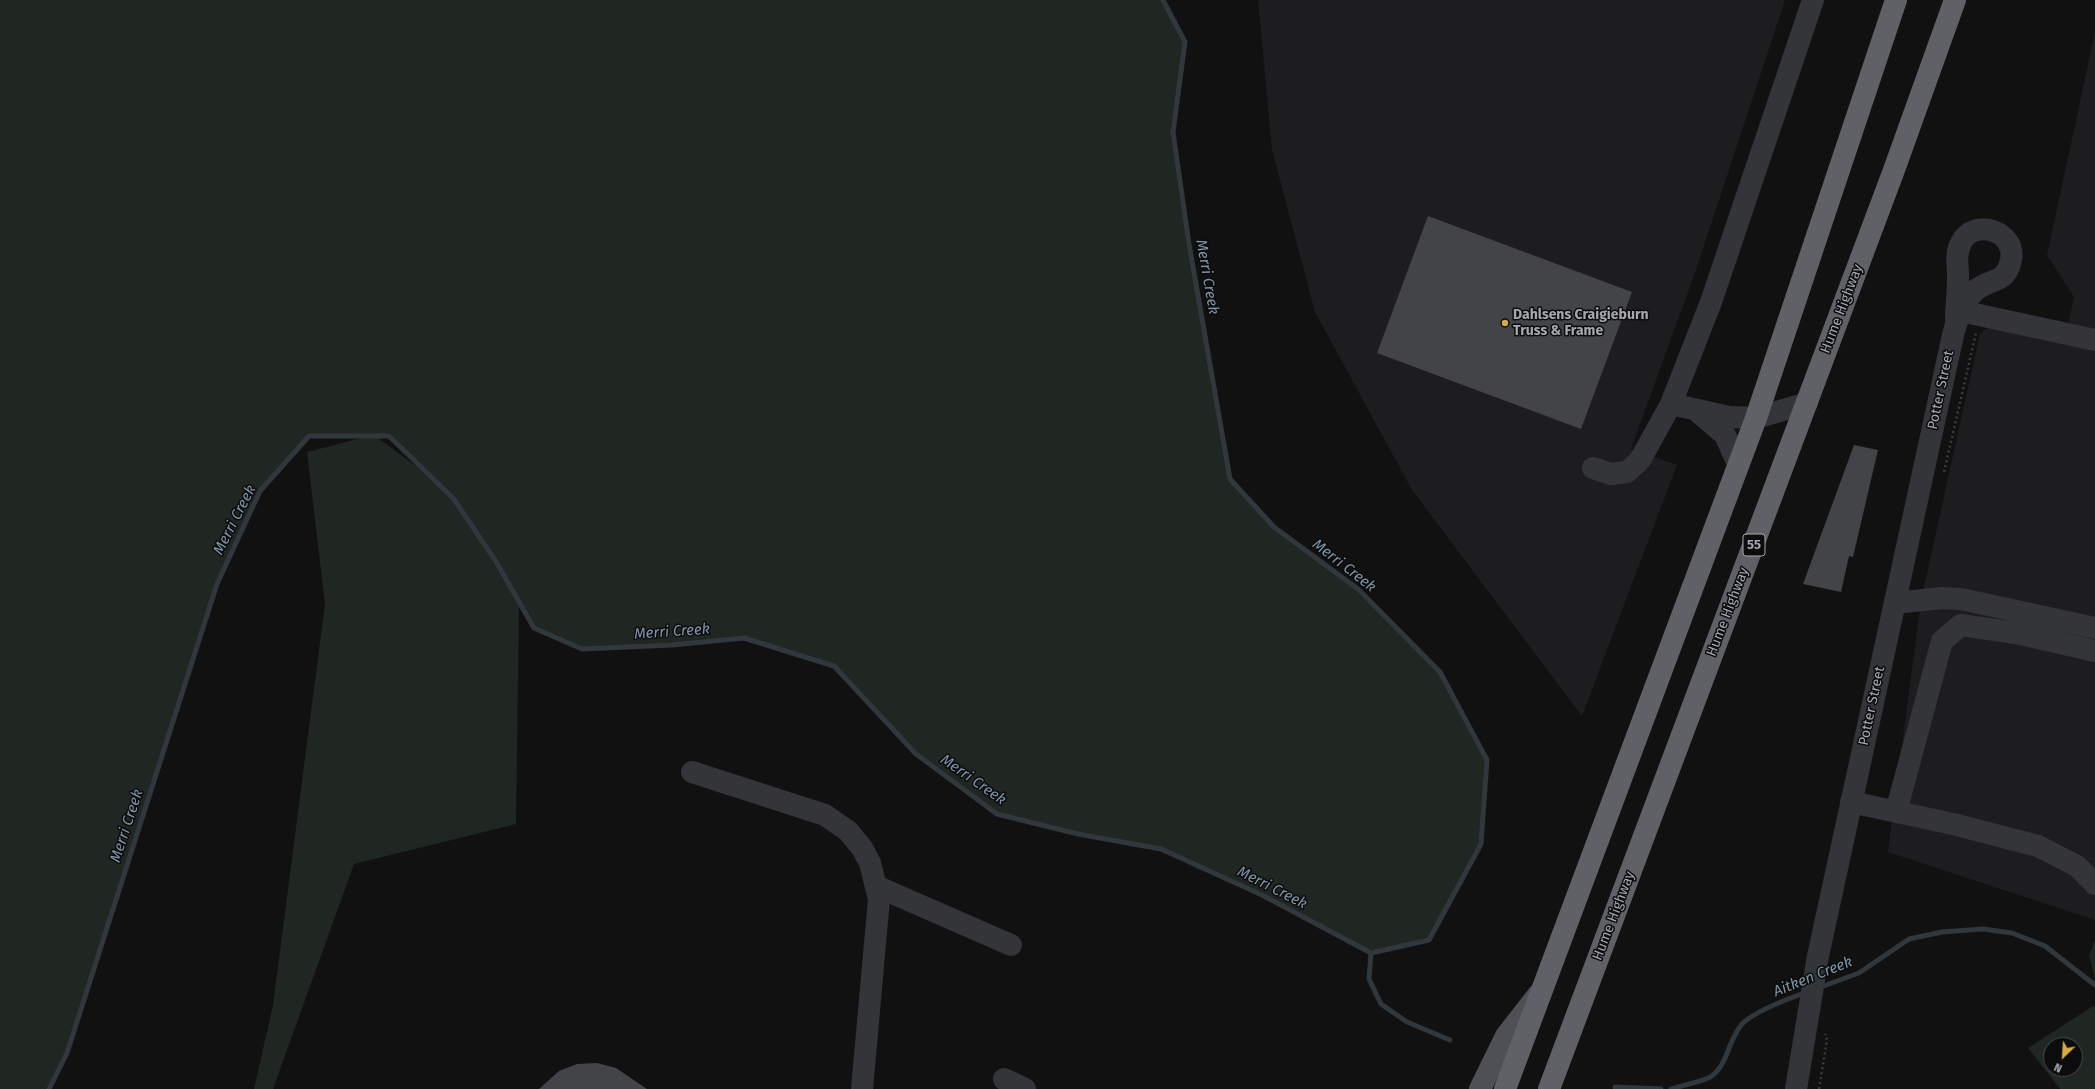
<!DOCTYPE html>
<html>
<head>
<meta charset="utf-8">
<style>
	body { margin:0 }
	#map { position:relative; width:2095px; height:1089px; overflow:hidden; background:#111112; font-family:"Fira Sans",sans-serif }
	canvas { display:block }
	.north { position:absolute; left:2043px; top:1037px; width:40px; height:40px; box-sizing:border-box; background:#0c0c0d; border:1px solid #494a4f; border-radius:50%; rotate:205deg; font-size:11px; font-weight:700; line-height:16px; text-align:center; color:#a4a8b1 }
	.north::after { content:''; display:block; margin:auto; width:14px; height:18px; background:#d9a942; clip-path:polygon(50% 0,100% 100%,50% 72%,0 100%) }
</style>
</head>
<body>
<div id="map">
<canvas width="2095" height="1089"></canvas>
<div class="north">N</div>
</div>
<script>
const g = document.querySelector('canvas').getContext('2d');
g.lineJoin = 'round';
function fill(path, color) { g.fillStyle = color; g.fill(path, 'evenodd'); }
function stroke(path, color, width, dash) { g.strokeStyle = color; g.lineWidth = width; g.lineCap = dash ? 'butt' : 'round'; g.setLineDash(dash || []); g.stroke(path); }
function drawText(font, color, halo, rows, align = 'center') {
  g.font = font + ' "Fira Sans",sans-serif'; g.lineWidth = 3; g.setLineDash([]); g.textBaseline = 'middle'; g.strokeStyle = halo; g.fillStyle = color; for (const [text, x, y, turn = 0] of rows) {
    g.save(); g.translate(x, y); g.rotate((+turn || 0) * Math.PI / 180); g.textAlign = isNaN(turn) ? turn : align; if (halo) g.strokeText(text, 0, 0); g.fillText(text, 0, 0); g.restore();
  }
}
const built = new Path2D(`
	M1258,0H1785L1696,270L1631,449L1677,465L1582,716L1412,490L1315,312L1272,150Z
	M2095,32V920L1888,852L1921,601L1980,333L1990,327L2064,343L2074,297L2047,255Z`);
const green = new Path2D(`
	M0,0H1163L1185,42L1173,132L1189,244L1230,479L1274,527L1358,589L1440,672L1487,760L1481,844L1429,940L1371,953L1262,895L1161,849L1078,834L997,814L916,754L834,666L744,638L672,645L582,649L534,628L495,560L467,519L519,605L516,824L354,864L273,1089H254L273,1005L325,604L307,452L369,436H309L260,491L217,584L67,1053L49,1089H0ZM375,436H389L428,474H427Z
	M2095,940V979L2089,955Z
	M2093,1006L2095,1007V1089H2060L2028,1048ZM2051,1045H2075V1069H2051Z`);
const stream = new Path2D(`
	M1371,953L1369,979L1381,1004L1407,1022L1450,1040
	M1818,988L1859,973L1909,939L1942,932L1983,929L2012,933L2045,946L2095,985
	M1615,1087L1661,1089
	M49,1089L67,1053L217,584L260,491L309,436H389L453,498L495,560L534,628L582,649L672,645L744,638L834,666L916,754L997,814L1078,834L1161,849L1262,895L1371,953L1429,940L1481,844L1487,760L1440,672L1358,589L1274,527L1230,479L1189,244L1173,132L1185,42L1163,0
	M1671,1089C1683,1085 1698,1083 1710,1077C1728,1067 1728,1038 1743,1023C1756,1011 1790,998 1807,992`);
const building = new Path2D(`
	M1428,216L1632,292L1581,429L1377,353Z
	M1854,445L1878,450L1853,557L1849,556L1841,592L1803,584Z
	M597,1063L616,1068L647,1089H539L559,1071L577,1064Z`);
const path = new Path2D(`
	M1944,472L1976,333
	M1819,1089L1827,1040L1825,1034`);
const minor = new Path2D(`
	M1956,310L2095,340
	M1671,404L1729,417L1756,418L1807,403
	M1697,411L1725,435L1738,464
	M1593,468L1611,474L1627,472L1640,460L1671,404L1711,302L1813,0
	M1895,603L1942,598L1961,599L2095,628
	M692,772L825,815L848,831L862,848L870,863L879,899L862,1089
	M1851,802L1953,824L2038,846L2077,866L2095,884
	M1896,812L1942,641L1961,625L2016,633L2095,651
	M876,886L1011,945
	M1004,1079L1025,1089
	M1796,1089L1818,956L1953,335C1957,320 1963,300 1976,290C1991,278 2006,284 2011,260C2017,231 1973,217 1961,243C1955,254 1958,264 1958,276C1958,292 1956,308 1956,325`);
const major = new Path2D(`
	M1480,1089L1506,1036L1538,995`);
const highway = new Path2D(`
	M1505,1089L1756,418L1896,0
	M1549,1089L1894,170L1955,0`);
const markers = [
	[1505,323,4,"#d9a942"]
];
const shields = [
	[1754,545,22]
];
const shieldNames = [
	["55",1754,545]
];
const streetNames = [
	["Hume Highway",1842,309,-69],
	["Potter Street",1941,390,-78],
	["Hume Highway",1728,612,-69],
	["Potter Street",1872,706,-78],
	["Hume Highway",1614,916,-69]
];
const poiNames = [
	["Dahlsens Craigieburn",1513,315],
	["Truss & Frame",1513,331]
];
const waterNames = [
	["Merri Creek",1207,277,80],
	["Merri Creek",235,520,-63],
	["Merri Creek",1344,566,38],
	["Merri Creek",672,632,-4],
	["Merri Creek",973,780,35],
	["Merri Creek",127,826,-72],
	["Merri Creek",1272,888,27],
	["Aitken Creek",1813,977,-22]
];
fill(built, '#1d1d1f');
fill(green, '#202621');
stroke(stream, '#30373d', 5);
fill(building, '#434447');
stroke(path, '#3b3c3f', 2.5, [2, 3]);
stroke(minor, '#343539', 22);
stroke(major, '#4f5055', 22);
stroke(highway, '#5f6167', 22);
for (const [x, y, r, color] of markers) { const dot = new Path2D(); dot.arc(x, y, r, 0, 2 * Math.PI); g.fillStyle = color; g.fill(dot); stroke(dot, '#0c0c0d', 1.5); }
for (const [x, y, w] of shields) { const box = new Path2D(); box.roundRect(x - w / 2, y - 11, w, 22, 3); g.fillStyle = '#0c0c0d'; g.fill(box); stroke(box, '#a4a8b1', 1); }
drawText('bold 13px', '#a4a8b1', null, shieldNames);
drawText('14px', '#a4a8b1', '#0c0c0d', streetNames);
drawText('bold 14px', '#a4a8b1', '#0c0c0d', poiNames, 'left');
drawText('italic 15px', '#7f94a8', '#0c0c0d', waterNames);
</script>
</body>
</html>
